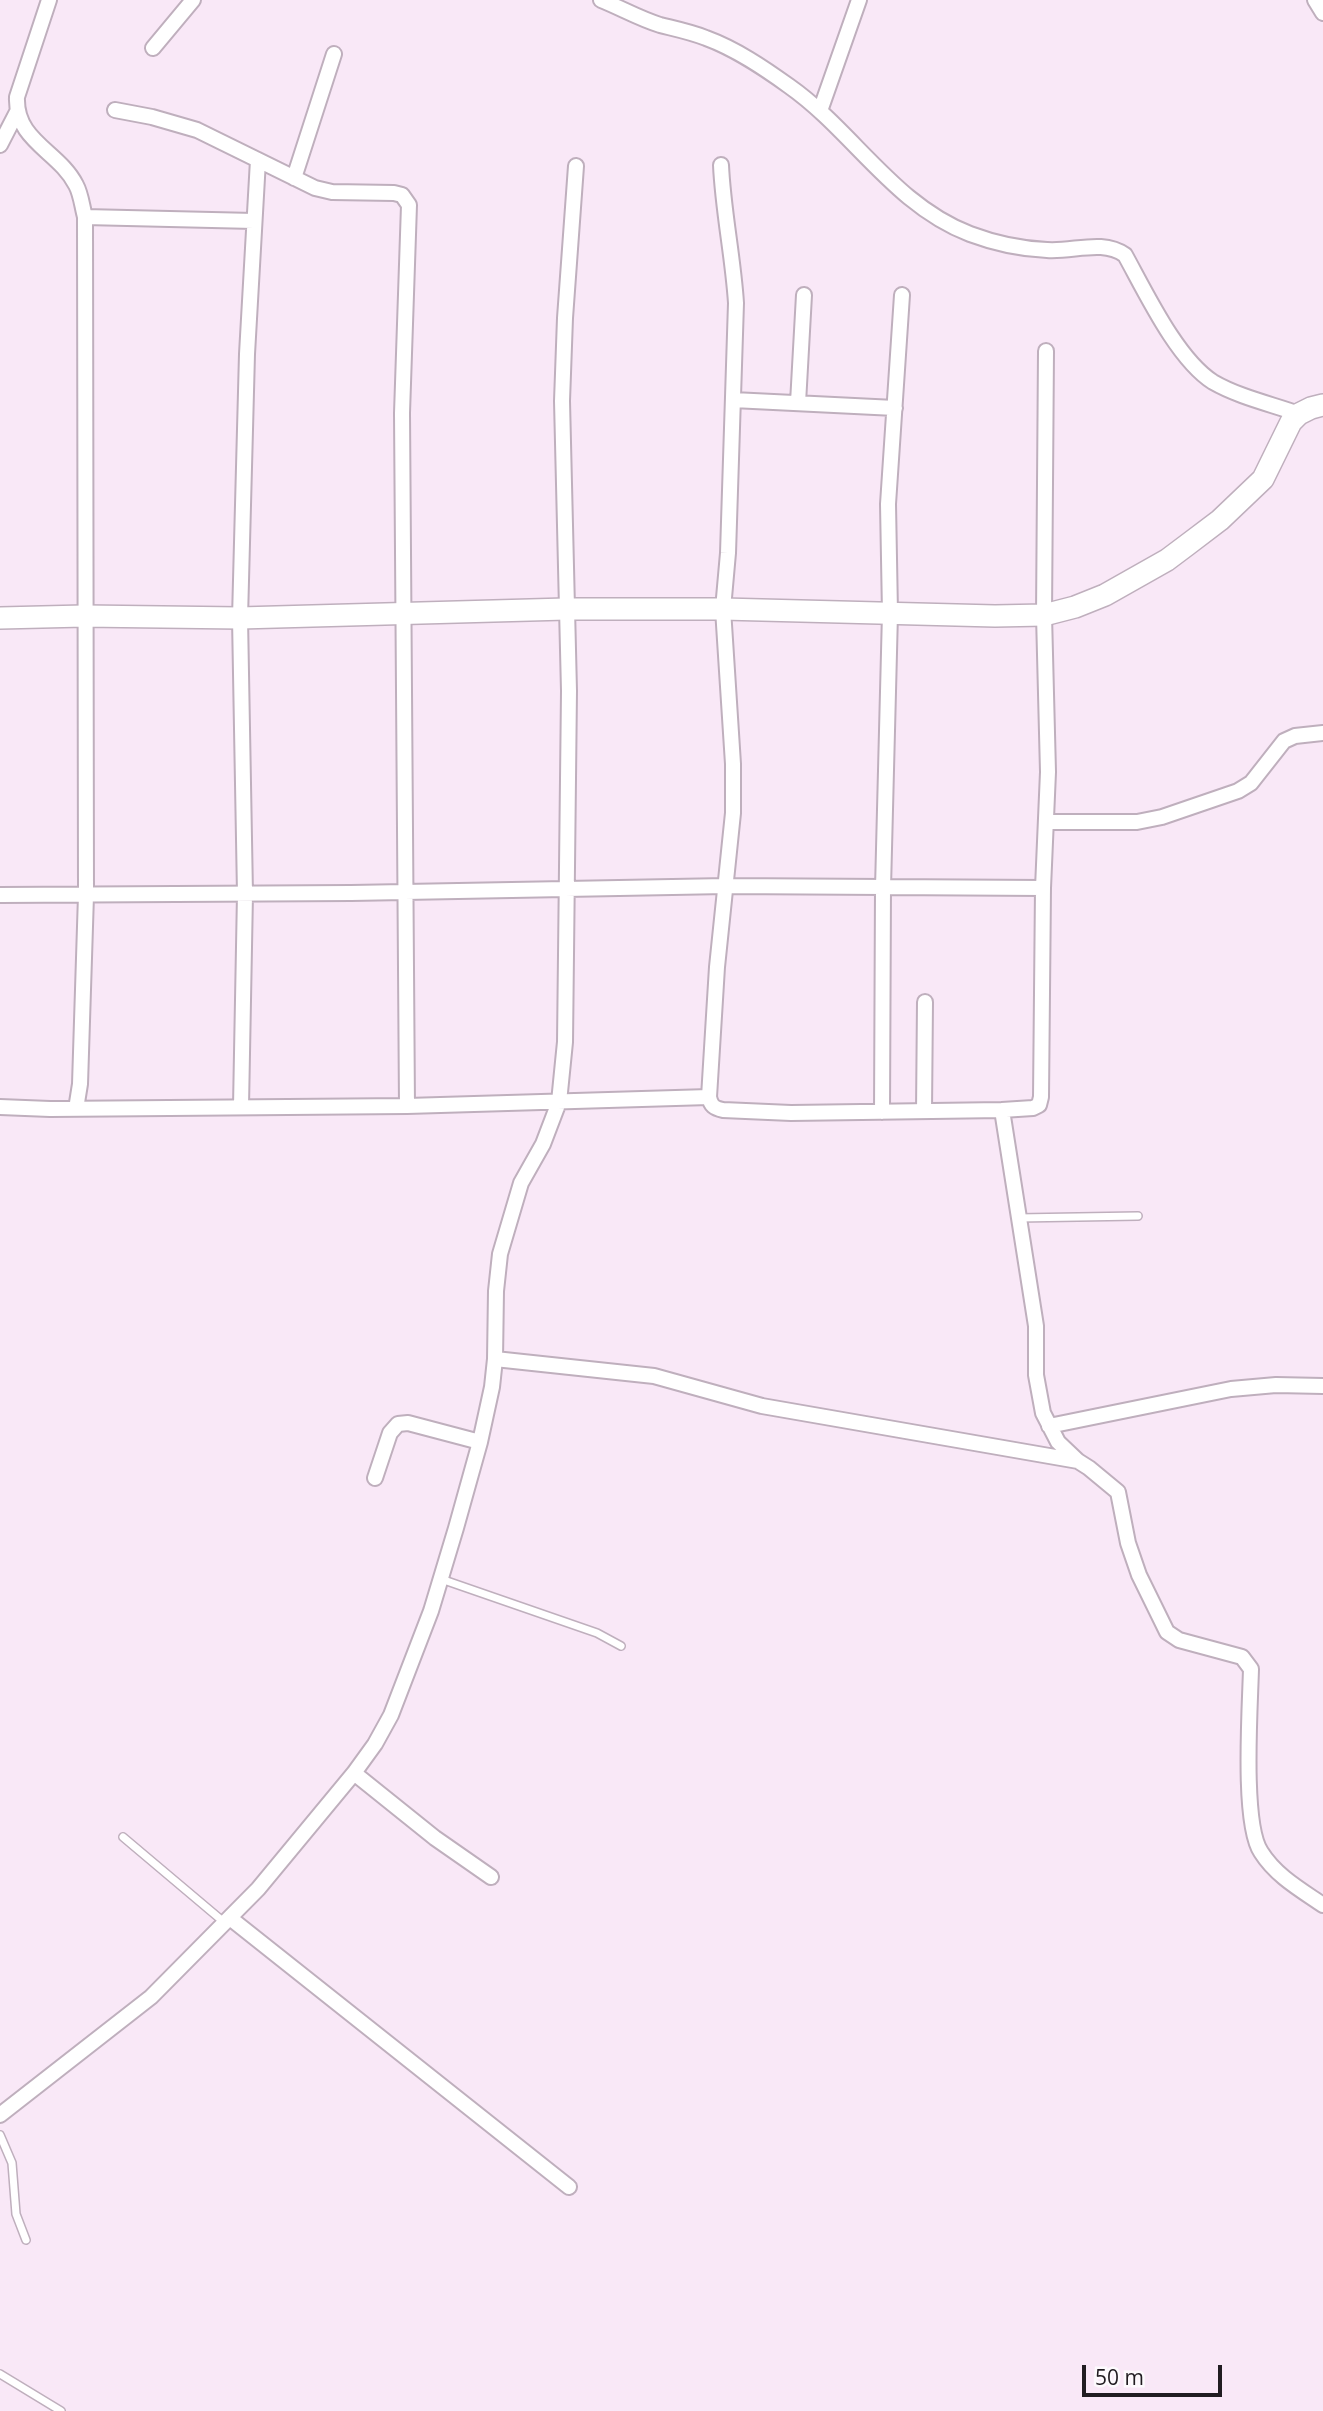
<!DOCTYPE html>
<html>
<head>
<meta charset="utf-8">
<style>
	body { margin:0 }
	#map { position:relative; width:1323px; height:2411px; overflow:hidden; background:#f9e8f7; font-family:"Open Sans",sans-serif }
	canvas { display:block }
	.scale { position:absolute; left:1082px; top:2365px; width:140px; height:32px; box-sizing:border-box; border:4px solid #211c21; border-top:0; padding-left:9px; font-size:21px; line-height:24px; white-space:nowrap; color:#211c21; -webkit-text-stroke:5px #fdfafd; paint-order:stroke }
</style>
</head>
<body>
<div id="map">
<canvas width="1323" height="2411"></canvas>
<div class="scale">50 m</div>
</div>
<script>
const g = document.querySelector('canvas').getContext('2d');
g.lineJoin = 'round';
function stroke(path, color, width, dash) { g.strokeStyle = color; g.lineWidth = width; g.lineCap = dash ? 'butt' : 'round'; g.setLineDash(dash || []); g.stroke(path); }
const service = new Path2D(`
	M1018,1218L1138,1216
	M441,1579L597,1633L621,1646
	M123,1837L225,1923
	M0,2135L12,2163L16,2214L26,2240
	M0,2374L61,2411`);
const minor = new Path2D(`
	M49,0L17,97C15,141 59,151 76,185C81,194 82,206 85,217L86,895L80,1084L76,1109
	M601,0C621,8 640,19 660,25C676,29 691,32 706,38C736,49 764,68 789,86C853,131 894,205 970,234C994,243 1021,249 1047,250C1074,252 1102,239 1125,255C1146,293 1177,359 1213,382C1239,397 1271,404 1299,414
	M1315,0L1323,13
	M153,48L193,0
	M115,110L152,117L197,130L315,188L332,192L394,193L402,195L409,205L402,413L407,1106
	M820,111L859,0
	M0,145L17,112
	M721,165C723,211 733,256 736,303L728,553L723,609L733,764V813L717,967L709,1097C711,1106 714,1108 723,1110L791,1113L1002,1110
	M294,178L334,54
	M85,217L254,221
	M1046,351L1044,615L1048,772L1043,888L1041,1097L1039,1105L1033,1108L1002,1110L1036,1326V1375L1043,1413L1058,1442L1078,1461L1089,1468L1118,1492L1128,1543L1139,1575L1167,1632L1179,1640L1242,1657L1251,1669C1250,1708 1242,1824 1261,1852C1276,1876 1301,1890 1323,1905
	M733,400L895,408
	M798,403L804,295
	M1048,822H1137L1162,817L1238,791L1251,783L1284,741L1295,736L1323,733
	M0,895L351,893L726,886L1043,888
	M241,1106L245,894L240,618L247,354L258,160
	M0,1107L50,1109L407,1106L709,1097
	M924,1111L925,1002
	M882,1112L883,888L890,613L888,504L902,295
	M495,1359L654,1376L762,1406L1078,1461
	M1049,1426L1231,1389L1276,1385L1323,1386
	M375,1478L390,1433L398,1424L408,1423L480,1442
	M354,1773L435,1838L491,1877
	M230,1918L569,2187
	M0,2115L151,1997L258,1889L354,1773L375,1744L391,1715L431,1611L456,1528L480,1442L492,1387L495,1359L496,1291L500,1254L521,1183L543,1144L559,1102L565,1042L569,691L562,401L565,318L576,166`);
const secondary = new Path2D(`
	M0,618L84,616L240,618L566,609H723L995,616L1044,615L1075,607L1105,595L1167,560L1187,545L1220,520L1263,479L1291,422L1299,414L1311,408L1323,405`);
stroke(service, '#bfafbd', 10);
stroke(minor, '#bfafbd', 18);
stroke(secondary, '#bfafbd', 24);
stroke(service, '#fff', 7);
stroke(minor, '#fff', 14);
stroke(secondary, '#fff', 21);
</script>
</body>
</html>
